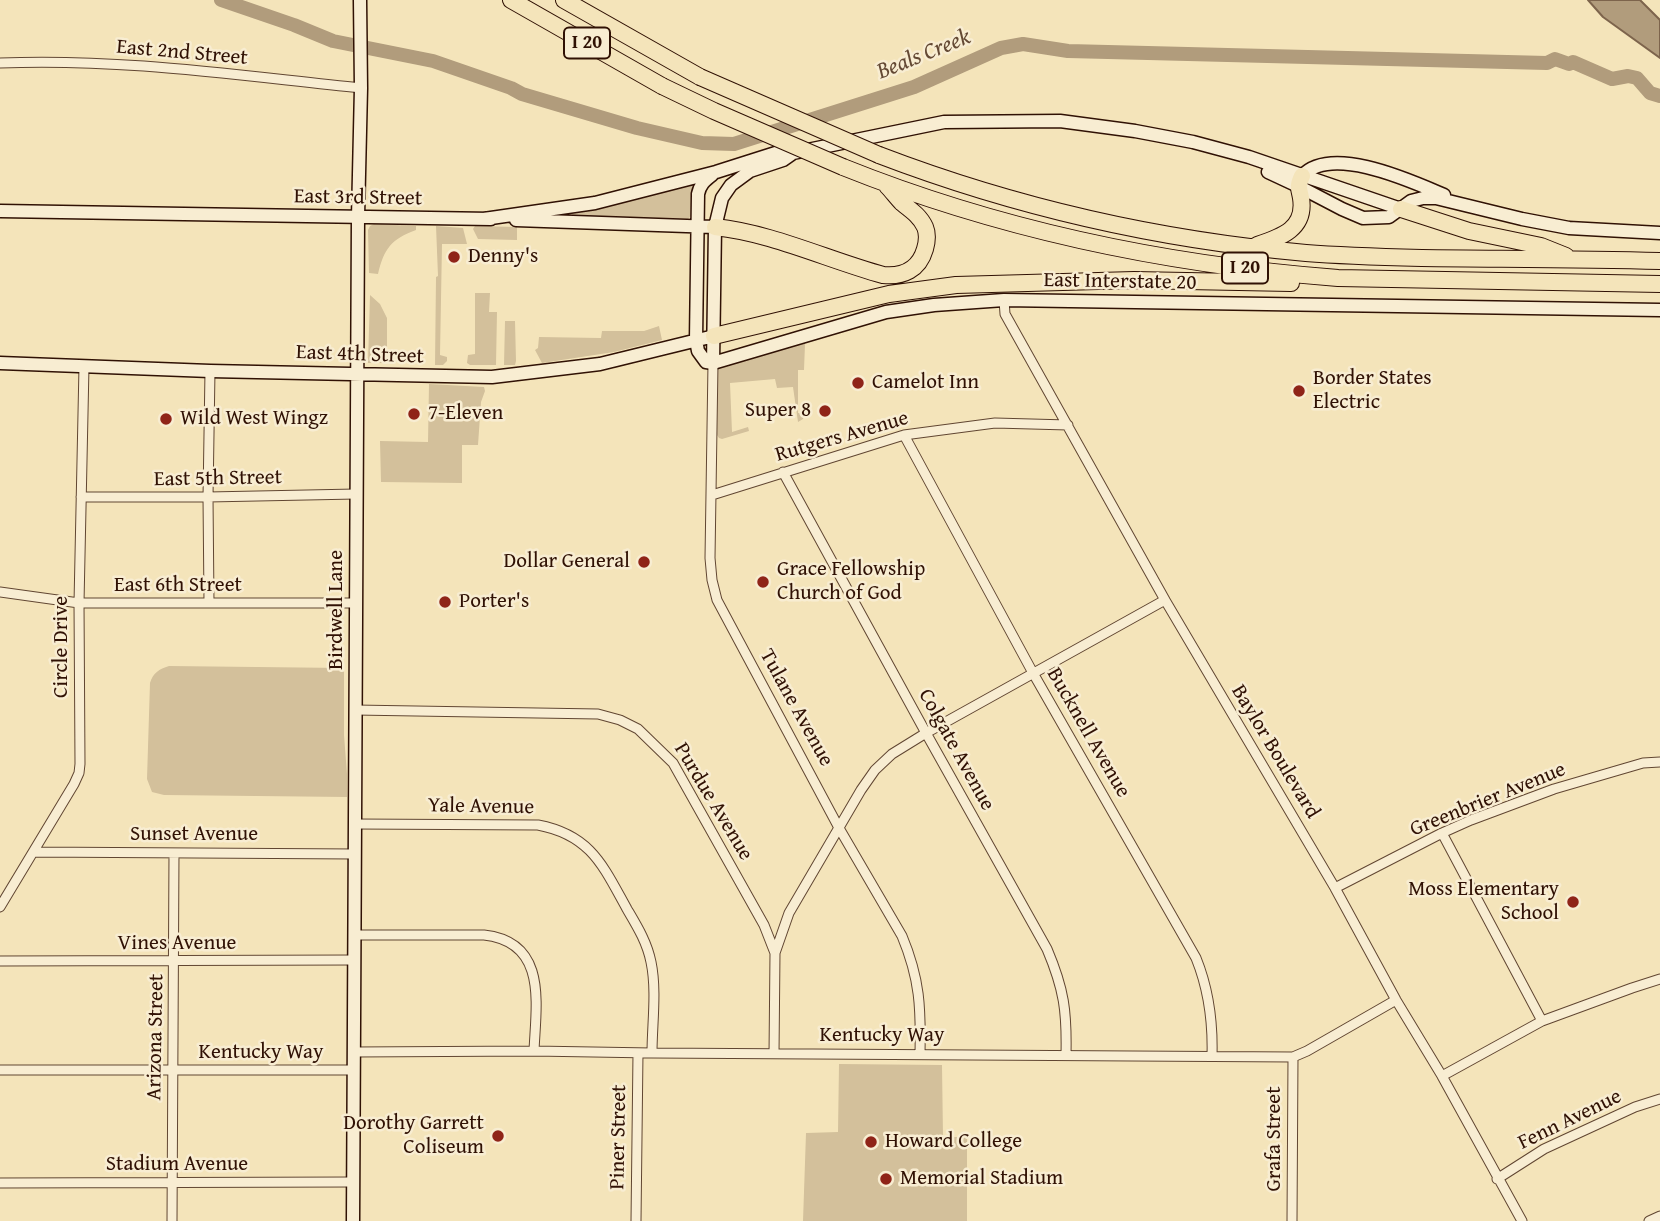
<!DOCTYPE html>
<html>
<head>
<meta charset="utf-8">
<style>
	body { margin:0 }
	canvas { display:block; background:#f4e4ba }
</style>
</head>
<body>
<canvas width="1660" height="1221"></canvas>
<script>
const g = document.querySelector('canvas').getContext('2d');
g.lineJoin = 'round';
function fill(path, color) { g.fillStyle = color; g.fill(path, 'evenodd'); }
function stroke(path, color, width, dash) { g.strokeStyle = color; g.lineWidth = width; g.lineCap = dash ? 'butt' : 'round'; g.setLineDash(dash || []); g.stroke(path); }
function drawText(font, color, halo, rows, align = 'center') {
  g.font = font + ' "Gentium Book Plus",serif'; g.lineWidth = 5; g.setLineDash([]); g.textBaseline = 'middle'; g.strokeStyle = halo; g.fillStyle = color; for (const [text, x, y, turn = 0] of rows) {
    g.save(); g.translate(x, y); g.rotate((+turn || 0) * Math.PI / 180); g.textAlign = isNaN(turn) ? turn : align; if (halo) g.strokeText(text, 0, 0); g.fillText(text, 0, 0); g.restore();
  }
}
const green = new Path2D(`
	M696,182L691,199V216L688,219L551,216Z
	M374,224L416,226V230C391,239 384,249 378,274L369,273L368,230L370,226Z
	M436,226L463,228L467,244H442L440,355L447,357V361L443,365H435L436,277L438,276Z
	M475,226L517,227V240L478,239L473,229Z
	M475,293H490L489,312H497L496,365H470L467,363L468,355L475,354Z
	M370,295L380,304L387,318V363H368Z
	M505,321H515L516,361L515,365H504Z
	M659,326L662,340L614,352L542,363L535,350L538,348L539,337L601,338L602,331H644Z
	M803,341L805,344L804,370H798V413L804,414L803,419L798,422L793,387L777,388L775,379L730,383L732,432L748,427L749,431L722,439L719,438L717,435V370L719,366Z
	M429,384L484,387L485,391L481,402L478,445H462V483L381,482L380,441L428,442Z
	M169,666L344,668V735L347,774V797L164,795L152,792L147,779L150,683C153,673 159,669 169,666Z
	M839,1064L942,1065L943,1137H967V1221H803L806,1133L838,1132Z`);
const water = new Path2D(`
	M1588,0H1640L1660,20V58L1603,17Z`);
const river = new Path2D(`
	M221,0L294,25L333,41L433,61L511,88L522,94L637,128L702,143L734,144L914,87L1001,48L1023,44L1068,51L1547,63L1555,59L1569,64L1573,62L1612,79L1628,76L1637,78L1650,93L1660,96`);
const street = new Path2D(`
	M0,63C121,58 241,76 361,88
	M1004,300L1005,314L1165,600L1335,888L1396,1000L1442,1076L1522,1221
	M713,363L710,558L712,580L717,600L839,828L902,936C920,979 921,1008 920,1054
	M904,435L1033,673L1196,958C1209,990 1213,1022 1212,1056
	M783,472L926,733L1047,949C1064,989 1067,1011 1066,1055
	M712,495L904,435L995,423L1068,425
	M81,497H208L356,494
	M0,592L79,603H356
	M209,603L208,497L210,371
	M355,710L598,714L620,720L638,729L673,763L764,925L775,953L774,1054
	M355,824L538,825C591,835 603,866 627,909C637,926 647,942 651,962C657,991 652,1024 652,1053
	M1442,833L1542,1021
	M34,852L355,854
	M1335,888L1442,833L1471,820L1554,789L1643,763L1660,762
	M0,907L74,784L79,773L80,764L79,603L84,366
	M354,935H484C548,942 536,1004 534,1051
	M775,953L789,913L861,790L875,770L892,754L926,733L1165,600
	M0,961L354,960
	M354,1052L534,1051L652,1053L1293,1057L1307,1051L1396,1000
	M0,1070H354
	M1442,1076L1542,1021L1632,988L1660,979
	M1497,1179L1544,1149L1635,1107L1660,1099
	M0,1183L353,1182
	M172,1221L174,853
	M636,1221L638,1053
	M1292,1221L1293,1057
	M1649,1221L1660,1216`);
const secondary = new Path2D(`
	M1268,172L1298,186L1342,209L1363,218L1389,217L1411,201L1423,198H1436L1522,219L1569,228L1660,233
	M712,175C704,181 700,185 698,194L696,340L698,351L706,362L713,363
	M1302,176C1331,144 1411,181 1444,195
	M0,211L491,219
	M484,219L595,203L716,172L782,151L793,153L944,122L1060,121L1135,131L1193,142L1249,157L1401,209
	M516,220L715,227
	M0,363L210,371L492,377L600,364L714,336
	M713,363L886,312L934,305L1004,300L1660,310
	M713,363L715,227L722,198L731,185L750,171L783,160L793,153
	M353,1221L358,217L361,88L360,0`);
const highway = new Path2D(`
	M511,0L662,86
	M564,0L700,77
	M879,155C1015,207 1160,240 1306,253C1344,256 1383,257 1422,258C1501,259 1581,259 1660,261
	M843,167C1000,230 1169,265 1338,278L1660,284
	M1401,209L1469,231L1541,246L1566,256
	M715,227C772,233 828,260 883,275C903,277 919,270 925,249C927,242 928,234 925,227C920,216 911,210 902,203C897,198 892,191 887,186
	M1257,245C1281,237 1306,229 1301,198C1299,187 1297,187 1302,176
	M714,336L889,294L956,285L1134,280L1291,283`);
const highwayBridge = new Path2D(`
	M700,77L879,155
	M662,86L714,111L843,167`);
const markers = [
	[454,257,7,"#8f2418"],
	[858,383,7,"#8f2418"],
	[1299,391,7,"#8f2418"],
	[825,411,7,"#8f2418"],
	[414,414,7,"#8f2418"],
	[166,419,7,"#8f2418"],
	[644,562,7,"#8f2418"],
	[763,582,7,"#8f2418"],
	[445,602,7,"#8f2418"],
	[1573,902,7,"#8f2418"],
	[498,1136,7,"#8f2418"],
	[871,1142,7,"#8f2418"],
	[886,1179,7,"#8f2418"]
];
const shields = [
	[587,43,46],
	[1245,268,46]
];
const shieldNames = [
	["I 20",587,43],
	["I 20",1245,268]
];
const streetNames = [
	["East 2nd Street",182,53,5],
	["East 3rd Street",358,198,1],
	["East Interstate 20",1120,282,1],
	["East 4th Street",360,355,2],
	["Rutgers Avenue",842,437,-16],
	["East 5th Street",218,479,-1],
	["East 6th Street",178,586],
	["Birdwell Lane",337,610,-90],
	["Circle Drive",62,647,-90],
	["Tulane Avenue",796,708,61],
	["Bucknell Avenue",1088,733,60],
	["Colgate Avenue",956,750,61],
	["Baylor Boulevard",1275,752,59],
	["Greenbrier Avenue",1488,800,-22],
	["Purdue Avenue",713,802,59],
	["Yale Avenue",481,807,1],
	["Sunset Avenue",194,835],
	["Vines Avenue",177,944],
	["Kentucky Way",882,1036],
	["Arizona Street",156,1037,-89],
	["Kentucky Way",261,1053],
	["Fenn Avenue",1570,1120,-26],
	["Piner Street",619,1137,-89],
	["Grafa Street",1275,1139,-90],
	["Stadium Avenue",177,1165]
];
const poiNames = [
	["Denny's",468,257],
	["Border States",1313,379],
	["Electric",1313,403],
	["Camelot Inn",872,383],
	["Super 8",811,411,"right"],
	["7-Eleven",428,414],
	["Wild West Wingz",180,419],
	["Dollar General",630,562,"right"],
	["Grace Fellowship",777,570],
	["Church of God",777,594],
	["Porter's",459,602],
	["Moss Elementary",1559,890,"right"],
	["School",1559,914,"right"],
	["Dorothy Garrett",484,1124,"right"],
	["Coliseum",484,1148,"right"],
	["Howard College",885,1142],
	["Memorial Stadium",900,1179]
];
const waterNames = [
	["Beals Creek",924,55,-22]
];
fill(green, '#d3c09b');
fill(water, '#b19c7c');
stroke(water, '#7d644c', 2);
stroke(river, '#b19c7c', 14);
stroke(street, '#614632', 11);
stroke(secondary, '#301104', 15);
stroke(highway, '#301104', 18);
stroke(street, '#f8edd2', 9);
stroke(secondary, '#f8edd2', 12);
stroke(highway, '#f4e4ba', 16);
stroke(highwayBridge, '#301104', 18, []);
stroke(highwayBridge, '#f4e4ba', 16);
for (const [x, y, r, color] of markers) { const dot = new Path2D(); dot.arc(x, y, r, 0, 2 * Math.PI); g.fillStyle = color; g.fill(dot); stroke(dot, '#f8edd2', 2.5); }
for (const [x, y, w] of shields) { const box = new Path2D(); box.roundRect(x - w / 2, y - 15.5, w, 31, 5); g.fillStyle = '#f8edd2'; g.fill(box); stroke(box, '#301104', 2); }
drawText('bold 19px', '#301104', null, shieldNames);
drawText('21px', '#301104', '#f8edd2', streetNames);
drawText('21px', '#301104', '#f8edd2', poiNames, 'left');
drawText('italic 23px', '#644934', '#f8edd2', waterNames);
</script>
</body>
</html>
